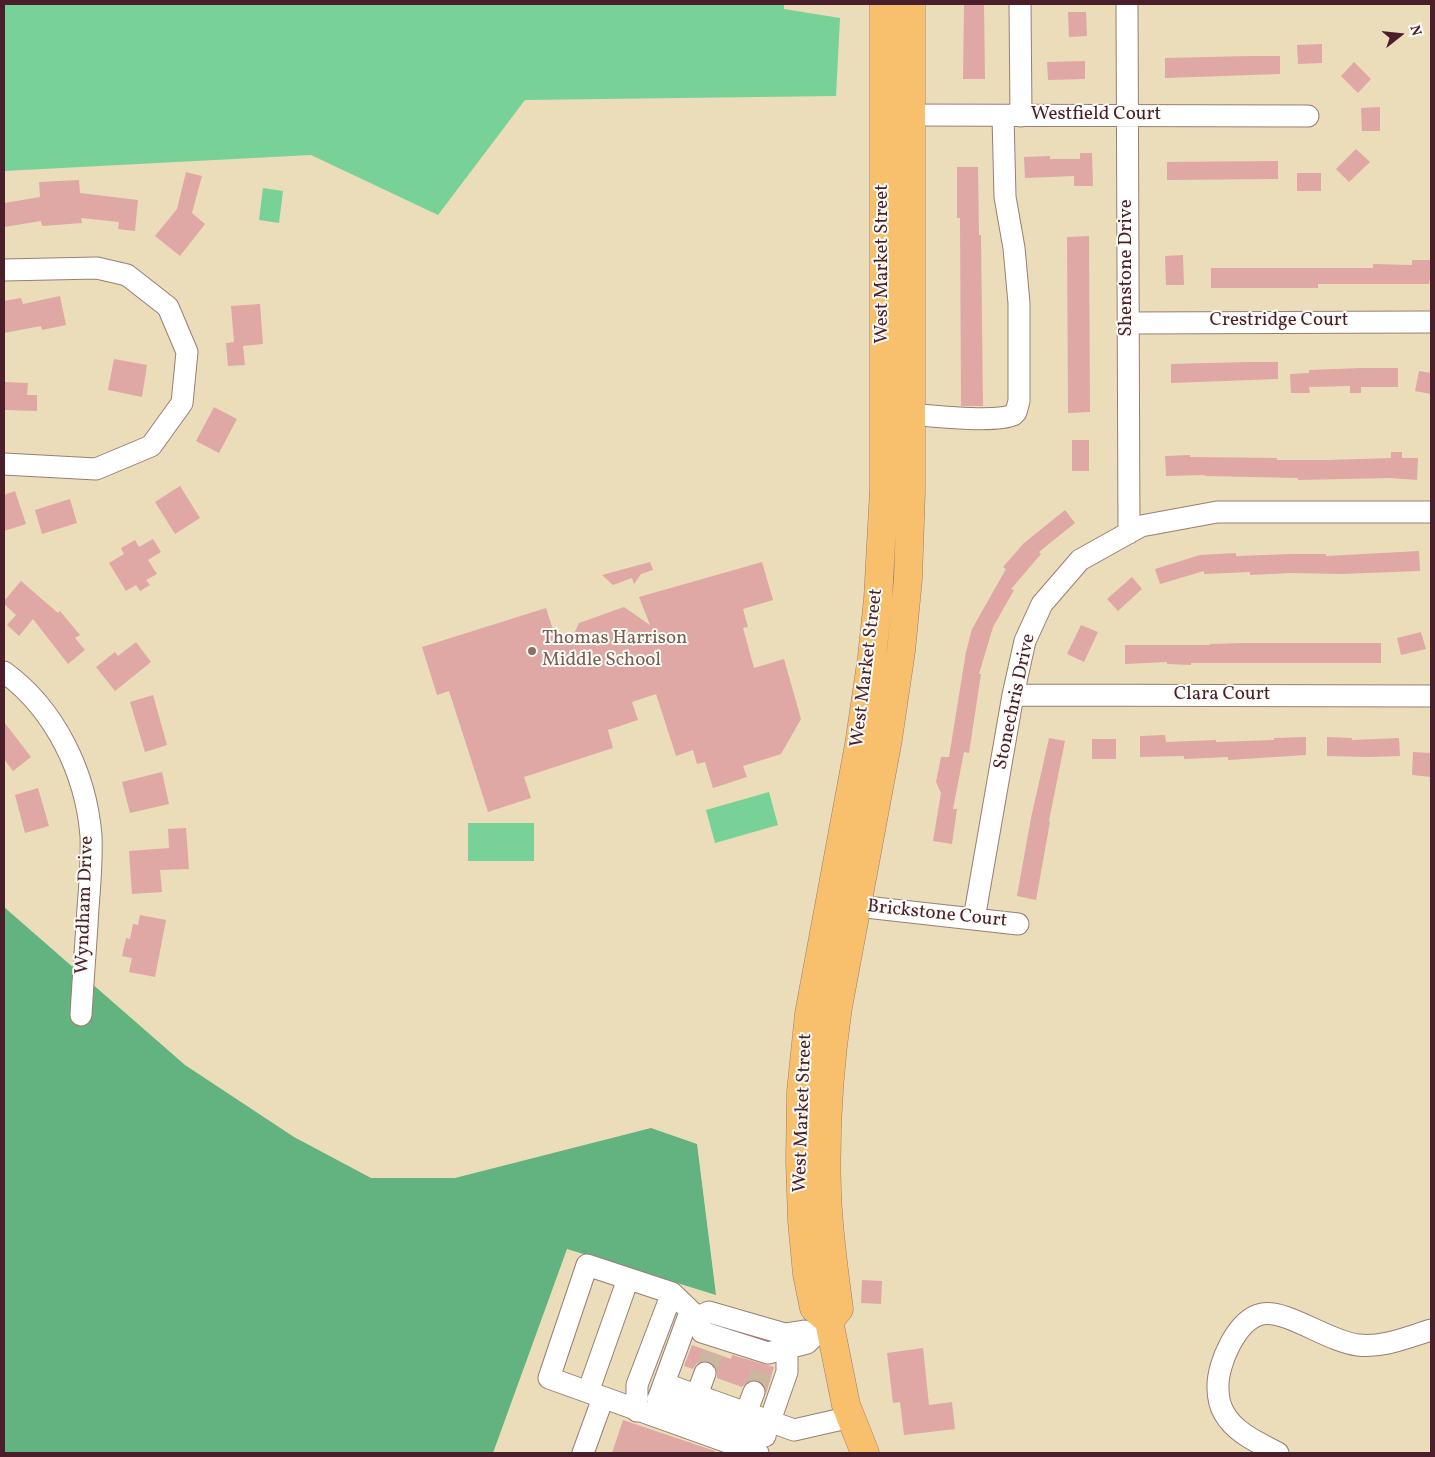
<!DOCTYPE html>
<html>
<head>
<meta charset="utf-8">
<style>
	body { margin:0 }
	#map { position:relative; width:1435px; height:1457px; overflow:hidden; background:#ebddb9; font-family:Vollkorn,serif }
	canvas { display:block }
	.frame { position:absolute; inset:0; border:5px solid #4a1f2b; pointer-events:none }
	.north { position:absolute; left:1375px; top:10px; width:50px; height:50px; -webkit-text-stroke:4px #fdfcf7; paint-order:stroke; rotate:74deg; font-size:14px; font-weight:700; line-height:20px; text-align:center; color:#4a1f2b }
	.north::after { content:''; display:block; margin:auto; width:18px; height:22px; background:#4a1f2b; clip-path:polygon(50% 0,100% 100%,50% 72%,0 100%) }
</style>
</head>
<body>
<div id="map">
<canvas width="1435" height="1457"></canvas>
<div class="frame"></div>
<div class="north">N</div>
</div>
<script>
const g = document.querySelector('canvas').getContext('2d');
g.lineJoin = 'round';
function fill(path, color) { g.fillStyle = color; g.fill(path, 'evenodd'); }
function stroke(path, color, width, dash) { g.strokeStyle = color; g.lineWidth = width; g.lineCap = dash ? 'butt' : 'round'; g.setLineDash(dash || []); g.stroke(path); }
function drawText(font, color, halo, rows, align = 'center') {
  g.font = font + ' Vollkorn,serif'; g.lineWidth = 4; g.setLineDash([]); g.textBaseline = 'middle'; g.strokeStyle = halo; g.fillStyle = color; for (const [text, x, y, turn = 0] of rows) {
    g.save(); g.translate(x, y); g.rotate((+turn || 0) * Math.PI / 180); g.textAlign = isNaN(turn) ? turn : align; if (halo) g.strokeText(text, 0, 0); g.fillText(text, 0, 0); g.restore();
  }
}
const green = new Path2D(`
	M4,4H784V9L840,18L836,96L525,100L438,215L311,155L4,171Z
	M263,188L283,191L279,223L259,220Z
	M769,792L778,825L715,843L706,810Z
	M468,823H534V861H468Z`);
const forest = new Path2D(`
	M4,907L185,1065L294,1137L371,1178H455L651,1128L697,1144L716,1295L567,1249L493,1453H4Z`);
const building = new Path2D(`
	M964,4H984L985,79H963Z
	M1068,12H1086L1087,36L1069,37Z
	M1322,44V63L1298,64L1297,45Z
	M1250,56H1280V74L1165,78V58Z
	M1085,61V79L1048,80L1047,62Z
	M1354,62L1371,79L1358,93L1341,76Z
	M1380,107V131H1362L1361,108Z
	M1356,149L1370,162L1349,182L1336,169Z
	M1080,153H1092L1093,186H1074V176L1025,178L1024,157L1050,156V159H1080Z
	M1278,161V179L1167,180V162Z
	M957,167H978L979,235H981L983,406H961L960,218H957Z
	M186,172L202,176L192,213L205,224L180,256L155,236L177,209Z
	M1297,173H1321V191H1297Z
	M79,180L80,193L138,200L135,231L118,229L119,222L81,218L82,223L42,226L41,221L4,227V203L40,197L39,182Z
	M1089,236L1090,412L1068,413L1067,237Z
	M1183,255L1184,285H1166L1165,256Z
	M1412,260H1431V278H1430L1429,284H1318V288H1211V268H1373V264L1412,265Z
	M60,296L66,325L42,330L41,326L4,333V301L21,298L23,304Z
	M260,304L263,344L243,346L245,365L228,366L226,343L234,342L231,306Z
	M114,359L147,365L142,397L108,390Z
	M1248,362H1278V379L1171,383V364Z
	M1361,368H1398V387H1361V393H1350V386L1309,387L1310,393H1291L1290,374L1309,373V370Z
	M1419,371L1431,373V394L1415,391Z
	M4,382L28,383L27,395H37V411L4,410Z
	M214,407L237,419L219,453L196,441Z
	M1072,440H1089V471H1072Z
	M1391,452H1402V458H1418L1417,480L1390,478L1298,480V478L1205,476V475L1166,476L1165,456L1190,455V457L1277,458V460H1329L1391,458Z
	M180,486L200,518L175,534L155,502Z
	M15,491L26,524L4,531V495Z
	M70,499L77,523L42,534L35,510Z
	M1065,510L1075,523L1039,552L1041,554L1011,589L1014,590L993,627L979,674H981L969,753L964,752L953,809H957L952,844L933,841L941,793L936,782L941,757H949L966,652L972,629L1006,569L1003,567L1024,543Z
	M153,539L161,552L148,560L157,574L146,580L150,585L140,591L136,585L126,591L109,563L124,554L121,548L135,540L139,547Z
	M1419,551L1420,571L1341,574L1291,573L1250,575V572L1204,574V571L1160,584L1155,569L1200,555L1236,553V556L1292,554H1326V556Z
	M650,562L653,570L641,574L634,584L632,578L613,585L602,575Z
	M762,562L773,600L743,609L748,627L743,628L754,668L784,659L801,719L781,754L743,766L747,777L713,788L705,762L697,764L693,750L676,756L656,694L632,702L638,720L608,730L613,748L524,777L531,798L488,812L449,691L437,695L422,647L546,608L557,642L573,636L579,623L624,607L650,625L639,597Z
	M1132,577L1142,589L1118,611L1107,599Z
	M21,581L58,613L60,611L80,635L75,638L85,650L68,664L33,619L19,636L7,625L16,615L4,604V601Z
	M1081,625L1098,632L1084,662L1067,654Z
	M1421,632L1426,649L1401,655L1397,638Z
	M136,642L151,662L115,691L96,667L115,652L118,656Z
	M1243,643H1381V663H1191V665L1167,664V662L1125,664V645H1210V644Z
	M153,695L167,745L145,752L130,702Z
	M4,722L31,757L13,771L4,759Z
	M1165,735L1166,742L1216,740V742L1274,740V738L1306,737V755L1228,760V757L1184,759V756L1140,757V736Z
	M1327,737L1352,738V740L1399,738L1400,756L1368,757L1327,756Z
	M1049,738L1065,741L1049,821L1050,822L1036,900L1017,896L1031,818Z
	M1092,739H1116V759H1092Z
	M1413,752L1431,753V777L1412,775Z
	M162,772L169,804L130,813L122,782Z
	M38,788L49,826L25,833L15,795Z
	M186,828L189,869L160,870L162,892L132,894L129,851L169,848L168,829Z
	M140,915L166,920L155,977L129,972L132,958L122,956L126,938L130,939L133,924L138,925Z
	M862,1280L882,1281L881,1304L861,1303Z
	M692,1345L731,1359L732,1355L774,1367L766,1394L764,1385L758,1380H752L747,1382L742,1387L717,1378V1370L714,1365L709,1361H702L697,1363L693,1369L684,1366Z
	M923,1348L929,1405L952,1402L955,1429L904,1435L900,1402L893,1403L887,1353Z
	M623,1420L715,1451V1453H612Z`);
const minorTunnel = new Path2D(`
	M705,1373L713,1353
	M754,1392L764,1363`);
const minor = new Path2D(`
	M1020,4L1021,116
	M1127,4L1129,533
	M897,115L1308,116
	M4,270L97,268L127,275L168,307L187,352L182,403L151,446L96,469L4,464
	M1128,323L1431,322
	M911,414C933,416 995,423 1013,415L1016,412L1019,401V303L1014,248L1005,197L1003,116
	M4,672C55,709 86,773 91,836C92,860 90,884 88,908C86,944 83,979 81,1015
	M1013,695L1431,696
	M857,906L1018,924
	M974,919L1013,695L1025,641L1042,604L1080,560L1141,526L1217,512H1431
	M697,1317L709,1312L785,1334L804,1331L814,1334
	M665,1384L794,1430L851,1417
	M588,1392L628,1279
	M697,1395L705,1373
	M659,1397L690,1312
	M658,1399L765,1436
	M637,1411V1385L672,1293
	M746,1413L754,1392
	M765,1435L787,1372V1349
	M583,1453L603,1398
	M758,1453L549,1378L587,1265L672,1293L697,1317L702,1332L768,1353L807,1343L815,1335
	M1278,1453C1259,1443 1235,1433 1224,1413C1220,1406 1218,1397 1218,1388C1217,1364 1237,1319 1262,1314C1286,1309 1329,1342 1358,1345C1383,1348 1408,1337 1431,1330`);
const major = new Path2D(`
	M829,1321L839,1309C834,1270 828,1230 827,1191C825,1129 829,1068 838,1007L888,739L901,651L908,579L911,492V4
	M865,1453L846,1405L829,1321L814,1308L807,1274L802,1221L800,1161L801,1092L809,1014L859,745L872,657L878,599L884,489V4`);
const markers = [
	[532,651,5,"#8d6e63"]
];
const streetNames = [
	["Westfield Court",1096,116],
	["West Market Street",884,264,-90],
	["Shenstone Drive",1128,268,-90],
	["Crestridge Court",1279,322],
	["West Market Street",868,668,-83],
	["Clara Court",1222,696],
	["Stonechris Drive",1016,702,-78],
	["Wyndham Drive",86,905,-88],
	["Brickstone Court",937,915,6],
	["West Market Street",804,1113,-88]
];
const educationNames = [
	["Thomas Harrison",542,640],
	["Middle School",542,662]
];
fill(green, '#78d197');
fill(forest, '#62b380');
fill(building, '#dfa8a4');
stroke(minorTunnel, '#cbb79d', 21, [21, 11]);
stroke(minor, '#9a7e72', 23);
stroke(major, '#9a7e72', 29);
stroke(minor, '#fff', 21);
stroke(major, '#f8bf6c', 28);
for (const [x, y, r, color] of markers) { const dot = new Path2D(); dot.arc(x, y, r, 0, 2 * Math.PI); g.fillStyle = color; g.fill(dot); stroke(dot, '#fdfcf7', 2); }
drawText('19px', '#4a1f2b', '#fdfcf7', streetNames);
drawText('19px', '#785e54', '#fdfcf7', educationNames, 'left');
</script>
</body>
</html>
